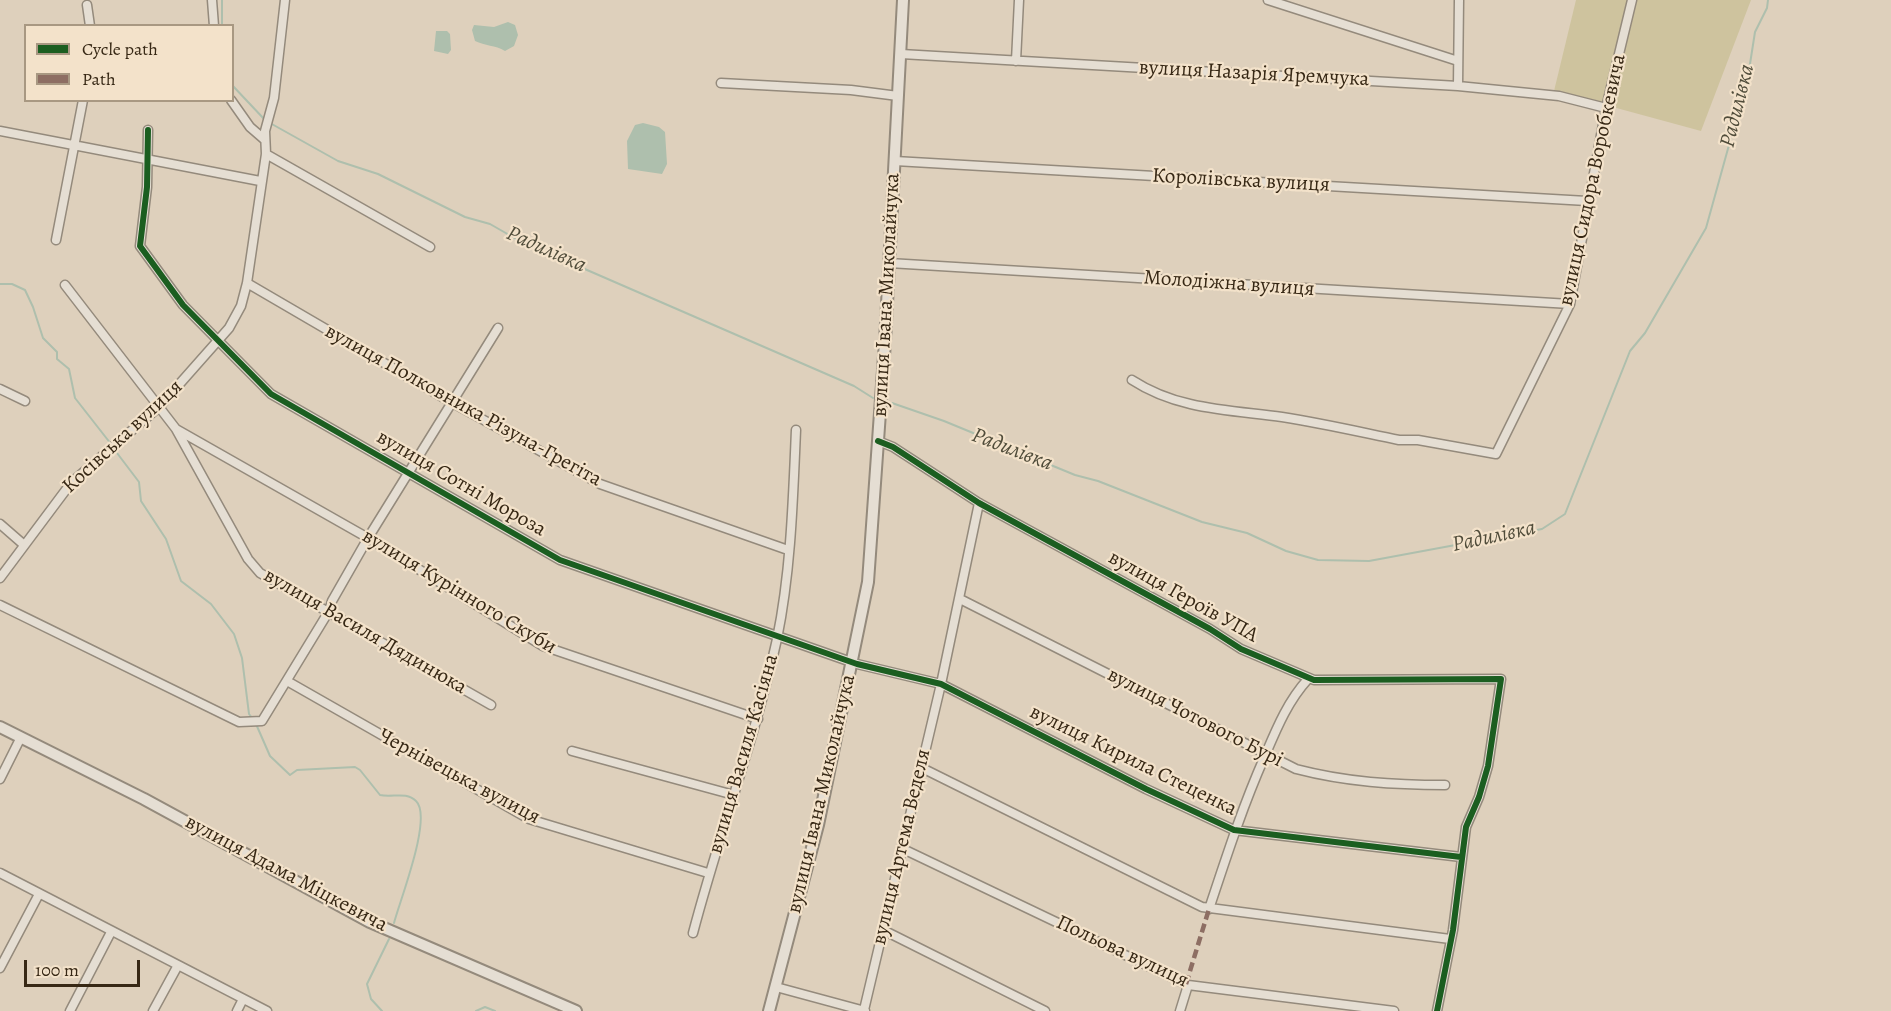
<!DOCTYPE html>
<html>
<head>
<meta charset="utf-8">
<style>
	body { margin:0 }
	#map { position:relative; width:1891px; height:1011px; overflow:hidden; background:#ded0bc; font-family:Alegreya,serif }
	canvas { display:block }
	.legend { position:absolute; left:24px; top:24px; width:210px; height:78px; box-sizing:border-box; background:#f3e2ca; border:2px solid #a89882; margin:0; padding:8px 10px; list-style:none; font-size:18px; color:#372815 }
	.legend li { display:flex; align-items:center; gap:12px; height:30px }
	.legend b { width:30px; border:2px solid #a89882 }
	.scale { position:absolute; left:24px; top:960px; width:116px; height:27px; box-sizing:border-box; border:3px solid #372815; border-top:0; padding-left:8px; font-size:18px; line-height:21px; white-space:nowrap; color:#372815; -webkit-text-stroke:4px #f3e2ca; paint-order:stroke }
</style>
</head>
<body>
<div id="map">
<canvas width="1891" height="1011"></canvas>
<ul class="legend">
<li><b style="height:8px;background:#1b5e20"></b>Cycle path</li>
<li><b style="height:8px;background:#8d6e63"></b>Path</li>
</ul>
<div class="scale">100 m</div>
</div>
<script>
const g = document.querySelector('canvas').getContext('2d');
g.lineJoin = 'round';
function fill(path, color) { g.fillStyle = color; g.fill(path, 'evenodd'); }
function stroke(path, color, width, dash) { g.strokeStyle = color; g.lineWidth = width; g.lineCap = dash ? 'butt' : 'round'; g.setLineDash(dash || []); g.stroke(path); }
function drawText(font, color, halo, rows, align = 'center') {
  g.font = font + ' Alegreya,serif'; g.lineWidth = 4.5; g.setLineDash([]); g.textBaseline = 'middle'; g.strokeStyle = halo; g.fillStyle = color; for (const [text, x, y, turn = 0] of rows) {
    g.save(); g.translate(x, y); g.rotate((+turn || 0) * Math.PI / 180); g.textAlign = isNaN(turn) ? turn : align; if (halo) g.strokeText(text, 0, 0); g.fillText(text, 0, 0); g.restore();
  }
}
const green = new Path2D(`
	M1576,0H1751L1701,131L1554,91Z`);
const water = new Path2D(`
	M508,22L515,25L518,35L514,46L505,51C495,45 485,46 475,41L472,30L474,25L494,27Z
	M436,31H447L450,34L451,50L448,54L434,51Z
	M643,123L659,127L665,132L667,164L662,174L628,169L627,141L635,125Z`);
const stream = new Path2D(`
	M222,26V0
	M232,85L265,120
	M270,123L338,161L378,174L465,217L490,224L518,240L854,386L873,398
	M0,284H12L25,290L33,307L43,338L57,352V359L69,369L75,398L111,444
	M892,403L944,421L1075,475L1098,481L1202,522L1247,533L1286,551L1318,560L1369,561L1542,529L1565,514L1630,351L1645,333L1706,228L1739,109V93L1747,83L1755,32L1767,8L1768,0
	M117,453L139,482L141,501L166,539L181,581L211,604L234,634L242,658L249,714L253,719
	M256,724L270,756L290,775L297,770L355,767L360,770L380,795C392,798 406,791 416,801C433,817 400,900 394,923
	M382,1011L371,999L367,984L389,939
	M476,1011L485,1007L495,1011`);
const minor = new Path2D(`
	M212,0L214,26
	M1268,0L1458,61
	M87,5L90,26
	M901,54L1458,86L1559,96L1606,108
	M1016,61L1019,0
	M721,83L851,90L898,96
	M1458,86L1459,0
	M231,100L250,127L265,140
	M148,130L147,187L140,246L183,305L271,394L560,560L857,664L941,684L1146,789L1234,830L1461,857
	M0,131L260,181
	M266,154L430,247
	M895,161L1587,201
	M56,240L83,100
	M889,263L1570,304
	M247,283L451,402L600,484L788,550
	M65,285L176,429L248,559L260,573L491,705
	M1132,380C1178,410 1230,410 1282,417C1321,423 1360,432 1399,440H1418L1496,454L1570,304L1606,108L1632,0
	M0,389L25,401
	M176,429L368,538L543,646L758,719
	M878,441L893,447L979,503L1210,629L1241,649L1314,680L1501,679L1488,766L1479,797L1466,827L1453,930L1437,1011
	M0,524L23,544
	M0,578L71,483L160,406L229,328L241,306L247,283L266,154L265,131L274,98L285,0
	M960,599L1296,769C1346,782 1394,785 1445,785
	M0,605L239,722L262,721L329,611L332,601L368,538L498,328
	M287,681L529,819L708,873
	M572,751L734,795
	M920,767L1202,907L1450,939
	M0,779L21,737
	M901,848L1188,985L1394,1011
	M0,873L267,1011
	M1209,909C1226,858 1242,808 1264,758C1276,730 1287,702 1308,679
	M883,930L1045,1011
	M693,933C719,834 755,739 777,639C791,571 793,499 796,430
	M0,968L39,894
	M776,987L865,1011
	M864,1010L941,684L979,503
	M70,1011L111,932
	M153,1011L177,967
	M237,1011L243,999
	M1180,1011L1188,985`);
const tertiary = new Path2D(`
	M0,727L144,799L370,922L576,1011
	M769,1011L818,825L868,582L885,342L903,0`);
const quiet = new Path2D(`
	M1186,984L1209,909`);
const cycleway = new Path2D(`
	M148,130L147,187L140,246L183,305L271,394L560,560L857,664L941,684L1146,789L1234,830L1461,857
	M878,441L893,447L979,503L1210,629L1241,649L1314,680L1501,679L1488,766L1479,797L1466,827L1453,930L1437,1011`);
const streetNames = [
	["вулиця Назарія Яремчука",1254,74,3],
	["вулиця Сидора Воробкевича",1593,180,-78],
	["Королівська вулиця",1241,181,3],
	["Молодіжна вулиця",1229,284,4],
	["вулиця Івана Миколайчука",887,295,-87],
	["вулиця Полковника Різуна-Грегіта",463,406,29],
	["Косівська вулиця",123,437,-43],
	["вулиця Сотні Мороза",461,484,30],
	["вулиця Курінного Скуби",459,592,31],
	["вулиця Героїв УПА",1183,597,29],
	["вулиця Василя Дядинюка",365,632,30],
	["вулиця Чотового Бурі",1195,718,27],
	["вулиця Василя Касіяна",744,754,-74],
	["вулиця Кирила Стеценка",1133,761,26],
	["Чернівецька вулиця",459,777,28],
	["вулиця Івана Миколайчука",822,794,-77],
	["вулиця Артема Веделя",902,847,-77],
	["вулиця Адама Міцкевича",286,874,28],
	["Польова вулиця",1122,952,25]
];
const waterNames = [
	["Радилівка",1738,106,-76],
	["Радилівка",546,250,24],
	["Радилівка",1012,450,21],
	["Радилівка",1494,537,-12]
];
fill(green, '#cec39e');
fill(water, '#aebfad');
stroke(stream, '#aebfad', 2);
stroke(minor, '#948a7c', 11);
stroke(tertiary, '#948a7c', 14);
stroke(minor, '#e5ded3', 8);
stroke(tertiary, '#e5ded3', 10);
stroke(quiet, '#8d6e63', 4.5, [9, 4.5]);
stroke(cycleway, '#1b5e20', 6);
drawText('21px', '#372815', '#f3e2ca', streetNames);
drawText('italic 22px', '#504c3a', '#f3e2ca', waterNames);
</script>
</body>
</html>
